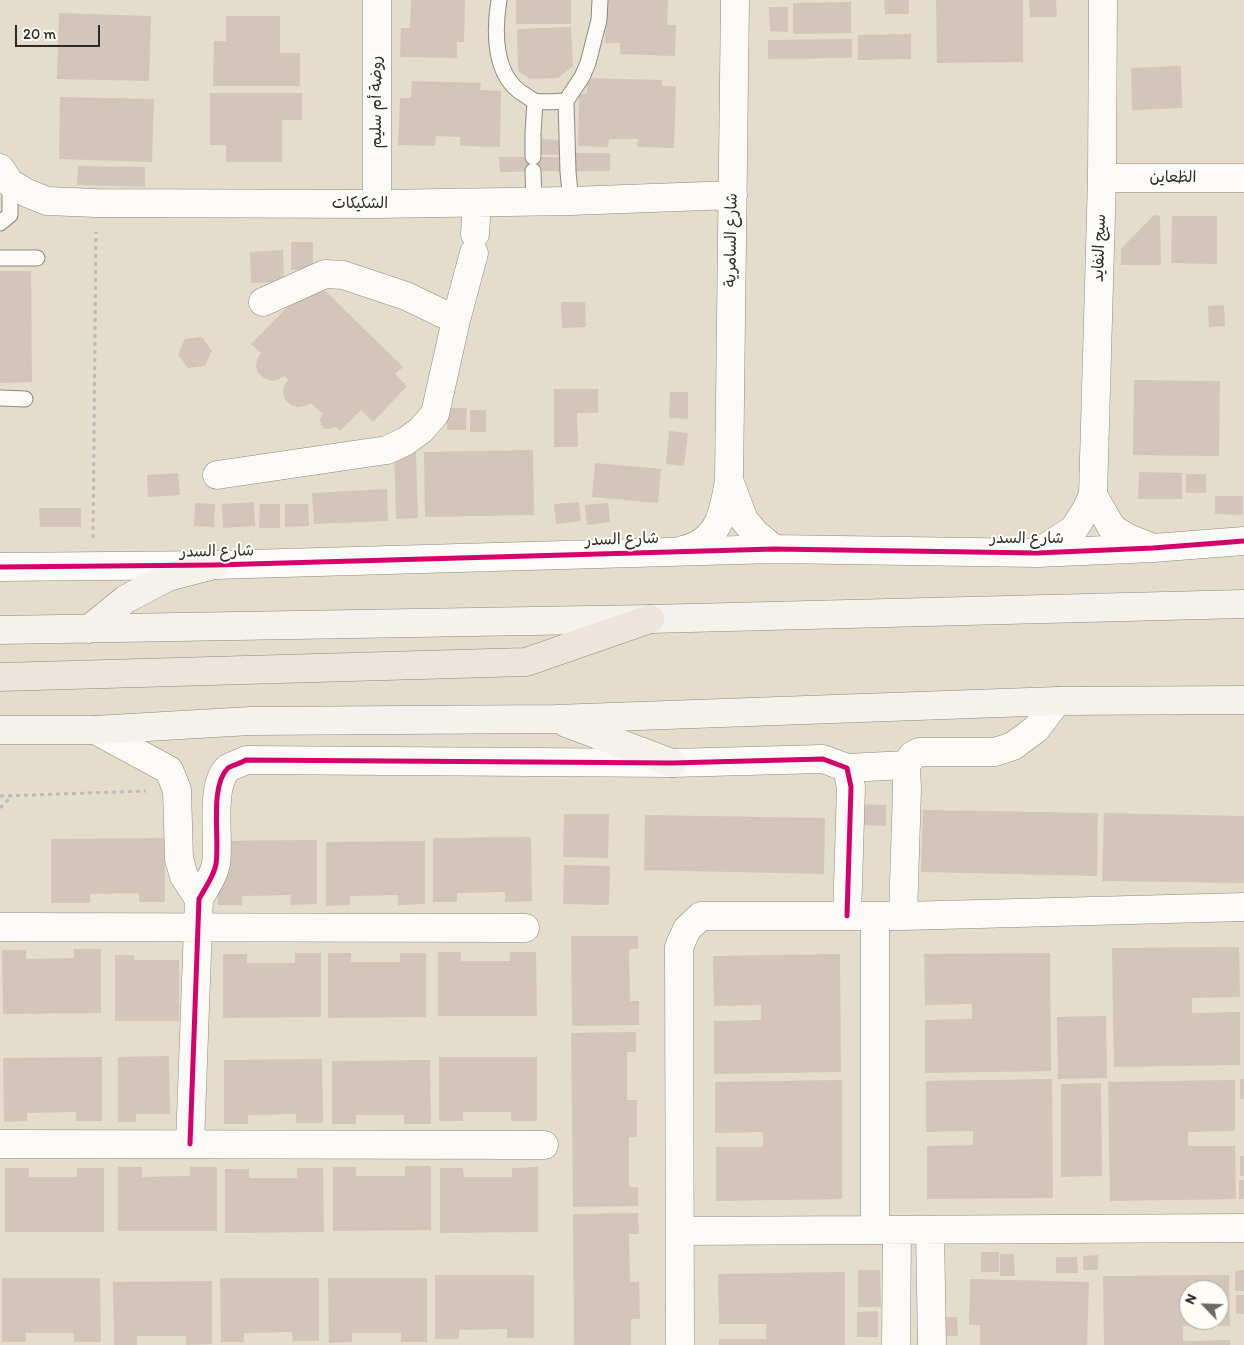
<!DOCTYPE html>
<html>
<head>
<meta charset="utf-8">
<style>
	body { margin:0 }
	#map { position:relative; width:1244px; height:1345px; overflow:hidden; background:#e4ddcc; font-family:Itim,sans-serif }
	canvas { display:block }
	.north { position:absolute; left:1179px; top:1280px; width:50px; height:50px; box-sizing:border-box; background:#fdfcf7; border:1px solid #a9a8a5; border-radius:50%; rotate:294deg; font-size:14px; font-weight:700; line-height:20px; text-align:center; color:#2b2b2b }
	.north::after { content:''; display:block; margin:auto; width:18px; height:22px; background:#6c6963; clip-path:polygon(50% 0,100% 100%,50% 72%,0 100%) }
	.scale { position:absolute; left:15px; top:25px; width:85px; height:22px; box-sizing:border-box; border:2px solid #2b2b2b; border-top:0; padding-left:6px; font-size:15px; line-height:18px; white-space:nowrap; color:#2b2b2b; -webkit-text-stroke:4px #fdfcf7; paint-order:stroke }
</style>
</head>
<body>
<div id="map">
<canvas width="1244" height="1345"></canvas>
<div class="north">N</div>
<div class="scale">20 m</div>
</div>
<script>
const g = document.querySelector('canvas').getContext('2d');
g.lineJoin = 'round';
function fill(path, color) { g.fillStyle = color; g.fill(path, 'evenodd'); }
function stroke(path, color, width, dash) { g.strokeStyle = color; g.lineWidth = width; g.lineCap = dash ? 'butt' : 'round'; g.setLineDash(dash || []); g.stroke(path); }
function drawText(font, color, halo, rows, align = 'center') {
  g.font = font + ' Itim,"Playpen Sans Arabic",sans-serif'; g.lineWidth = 4; g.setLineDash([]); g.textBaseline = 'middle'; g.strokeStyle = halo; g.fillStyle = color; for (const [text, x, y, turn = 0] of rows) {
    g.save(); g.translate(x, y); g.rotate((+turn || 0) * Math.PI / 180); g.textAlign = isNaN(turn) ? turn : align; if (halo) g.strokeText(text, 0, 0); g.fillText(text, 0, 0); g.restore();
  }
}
const building = new Path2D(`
	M411,0H465L464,42H457V58L400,57L401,28H410Z
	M516,0H571V24H516Z
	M607,0H668L667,25H676L675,56L620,54V43H605Z
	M884,0H909V14H885Z
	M936,0H1023V62L937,63Z
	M1029,0H1056L1057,17H1030Z
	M851,2V33L793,34V3Z
	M769,7H788V32L770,31Z
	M59,13L151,16L149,81L57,79Z
	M226,16H280V53H300V86H213L214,41H226Z
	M571,27L573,66L558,78L530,79L518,71L517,29Z
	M911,34V59L858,60V35Z
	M852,39V58L768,59V40Z
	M1181,66L1182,108L1132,110L1131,68Z
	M587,78L662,80V86H676L674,148L637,147L638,139H609L608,147L578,146L579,94H587Z
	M412,81L481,83L480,90L501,91L500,147L460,146V137L436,136L435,146L398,145L400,98H411Z
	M210,93H302V120H282V162H226V145H210Z
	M60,97L154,99L152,162L59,159Z
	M534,139L563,140L562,155L534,154Z
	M576,153H610V171H575Z
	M499,157H563V171L500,172Z
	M78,166L145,167V187L77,185Z
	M1154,215L1160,216L1161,265H1121V249Z
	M1172,216H1217V264L1171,263Z
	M291,242H313V269L291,270Z
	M283,250L284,282L251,283L250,252Z
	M0,271H31L32,382L0,383Z
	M314,280L403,367L395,374L407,386L373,422L361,410L340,431L336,427L330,429H325L321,425L320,419L323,414L311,403L305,406L297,407L291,405L285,400L283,393L284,386L288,380L284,376L278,380L271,381L264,378L258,373L256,367L257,359L261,353L251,344Z
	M561,302H585L586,327L562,328Z
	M1224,305L1225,326L1209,327L1208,306Z
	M202,337L212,351L205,366L188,368L178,354L185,339Z
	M1134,380L1220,381L1219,456L1133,455Z
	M554,389H598V413H577L578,447H554Z
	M670,392H688V419L669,418Z
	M447,408H467L466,430H447Z
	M470,410H486V432H470Z
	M669,431L688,433L684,466L666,464Z
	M533,450L534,515L425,517L424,452Z
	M394,451H416L418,518L396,519Z
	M595,463L661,469L658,503L592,497Z
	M1139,472L1182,473V499H1138Z
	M178,473L180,495L148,497L147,475Z
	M1186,474H1206V493H1186Z
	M387,489L388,521L314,524L312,493Z
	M1215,496H1243V515L1215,514Z
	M254,502L255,526L223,528L222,504Z
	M579,502L581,521L556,524L554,504Z
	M195,503L215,504L214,527L194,526Z
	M608,503L610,522L587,525L585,505Z
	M260,504H280V528H259Z
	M285,504H308L309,526L285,527Z
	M39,508H81V527H40Z
	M862,804L886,805V826L862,825Z
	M923,810L1098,813L1097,876L921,872Z
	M1104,813L1244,816V883L1102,881Z
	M564,814H609L608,858L563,857Z
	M645,815L825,818L824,874L644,870Z
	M531,837L532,901L505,902V892L457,893V902H433V838Z
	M165,838V902H139V893L90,894V903H51V839Z
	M317,840V904L290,905L291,895L242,896V905H218V841Z
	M425,841V904L398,905V895L350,896V905L326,906V842Z
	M564,865L610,866L609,905L563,904Z
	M571,936H638V949H629L630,1001H639V1025L572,1026Z
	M1239,947L1240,997L1192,998V1013L1240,1012V1065L1114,1067L1112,948Z
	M74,949H101V1013L3,1014L2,950H26V959L74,958Z
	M438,952H461V961H510V952H536L537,1016H438Z
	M295,953H321V1017L223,1018V954H247V963H295Z
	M328,953H351V962H400V953H426V1017L328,1018Z
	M1050,953L1051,1071L925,1073V1020L972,1019V1004L925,1005L924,954Z
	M840,954L841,1072L714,1074V1021L761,1020V1005L714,1006L713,956Z
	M115,955H134V960H179V1021H115Z
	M1106,1016L1107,1078L1058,1079L1057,1017Z
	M636,1032V1052H627V1100H637V1137H629V1187H638V1206L573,1207L571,1033Z
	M169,1056L170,1114H136V1122H118V1057Z
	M102,1057V1121H76V1112L27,1113V1121L4,1122L3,1058Z
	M439,1057H537V1121H511V1112H463V1121H439Z
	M322,1059L323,1123H296V1114L248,1115V1124H224V1060Z
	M430,1060L431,1124H404V1115H356V1124H332V1061Z
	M1052,1079L1053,1198L927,1199V1146L973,1145V1131L926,1132V1081Z
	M1240,1079H1244V1099H1240Z
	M842,1080V1199L716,1201V1147H763V1132L715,1133V1082Z
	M1235,1080V1131L1188,1132V1146H1235L1236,1199L1110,1201L1108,1082Z
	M1101,1083L1102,1176L1061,1177V1084Z
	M1240,1156H1244V1176H1240Z
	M405,1166H431V1230L333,1231V1167H356V1176H405Z
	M118,1167H142V1177L190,1176V1167H217V1231H118Z
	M538,1167V1232L440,1233V1168H463L464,1177H512V1168Z
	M5,1168H29V1177H77V1168H104V1232H5Z
	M297,1168H323L324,1232L225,1233V1169H249V1178H297Z
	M1239,1180H1244V1199H1239Z
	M638,1213L639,1234H629L630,1282H639L640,1319H631V1345H574L573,1214Z
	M981,1252H999V1272H981Z
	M1000,1254H1014L1015,1276H1000Z
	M1098,1255V1270H1083V1256Z
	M1056,1257H1077L1078,1273H1056Z
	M858,1270H880L881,1307H858Z
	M1244,1270V1291H1235V1271Z
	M845,1272V1345H719V1339H766V1324H719L718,1274Z
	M435,1275H534V1338H507V1329L459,1330V1339H435Z
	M1229,1275L1230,1326H1183V1341L1230,1340V1345H1104L1103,1276ZM1189,1290H1219V1320H1189Z
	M2,1278H100L101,1342H74V1333H26V1342H2Z
	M220,1278H319V1341H293L292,1332L244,1333V1342H221Z
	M328,1278H427V1342H401V1333H352V1342L329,1343Z
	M970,1279L1089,1282L1087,1345H980V1325H969Z
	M212,1281V1344L186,1345V1336H137V1345H114L113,1282Z
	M1236,1295H1244V1314H1236Z
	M878,1311V1337H857V1312Z
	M938,1317H957L958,1336H938Z`);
const path = new Path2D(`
	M93,538L96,232
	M0,796L146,791
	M0,808L12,796`);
const service = new Path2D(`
	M499,0C494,31 493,77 525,95C528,97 532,100 535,101C544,103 557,101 566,101
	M533,157V133L535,101
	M533,171L534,202
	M571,201L568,172L566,101L582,77L588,63L599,20L600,0
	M0,223L10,215V183
	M0,258H37
	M0,398L25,399`);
const minor = new Path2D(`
	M377,0V204
	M0,168L10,183L27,193L47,201L96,203L377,204L571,201L733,195
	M1102,178H1244
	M475,234L477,203
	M263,302L325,274L343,275L406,296L456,320
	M217,475L387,450L406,441L421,430L435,414L456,320L474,253
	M729,480L744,520L756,534L774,549
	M1093,495L1112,528L1128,538L1148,546
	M683,550C719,542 724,512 729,480L735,0
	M1039,552L1074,529L1086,510L1093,495L1102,178L1103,0
	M0,567L214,565L774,549L1037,553L1153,548L1244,541
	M95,730L169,770L177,790L179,859L184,876L199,899
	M847,768L906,765
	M875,916V1230
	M903,916L907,789L906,765L912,756L919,752H995L1013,746L1036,729L1057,701
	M0,927L525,928
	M0,1144L544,1145
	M190,1144L199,899C205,888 214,876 216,864C220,840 209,786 228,768C233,765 241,763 246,760L672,763L823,759L847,768L851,787L847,916
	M930,1230L932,1345
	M680,1231L1244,1228
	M680,1345L679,947L687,929L701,916H903L1244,907
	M896,1345L897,1230`);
const secondary = new Path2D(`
	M89,629L126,599L168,577L214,565
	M0,630L650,619L1244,604
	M566,723L672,763
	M0,730H95L250,721L555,719L1057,701L1244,700`);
const primary = new Path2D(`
	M0,677L526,662L650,619`);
const cycleway = new Path2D(`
	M0,567L214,565L774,549L1037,553L1153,548L1244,541
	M190,1144L199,899C205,888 214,876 216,864C220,840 209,786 228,768C233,765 241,763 246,760L672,763L823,759L847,768L851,787L847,916`);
const streetNames = [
	["روضة أم سليم",377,102,-90],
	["الظعاين",1173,178],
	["الشكيكات",360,204],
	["شارع السامرية",732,240,-89],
	["سيج النفايد",1100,248,-88],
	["شارع السدر",1027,539],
	["شارع السدر",622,540,-2],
	["شارع السدر",217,552,-1]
];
fill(building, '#d3c5ba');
stroke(service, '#8d8981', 17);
stroke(minor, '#8d8981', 29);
stroke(secondary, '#8d8981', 29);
stroke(primary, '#8d8981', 29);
stroke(path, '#bcbbb8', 3, [4, 4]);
stroke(service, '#fbfaf7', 15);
stroke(minor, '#fbfaf7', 28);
stroke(secondary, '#f5f1ed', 28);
stroke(primary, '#ede5dc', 28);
stroke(cycleway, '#d6006c', 5);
drawText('16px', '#2b2b2b', '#fdfcf7', streetNames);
</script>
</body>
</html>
